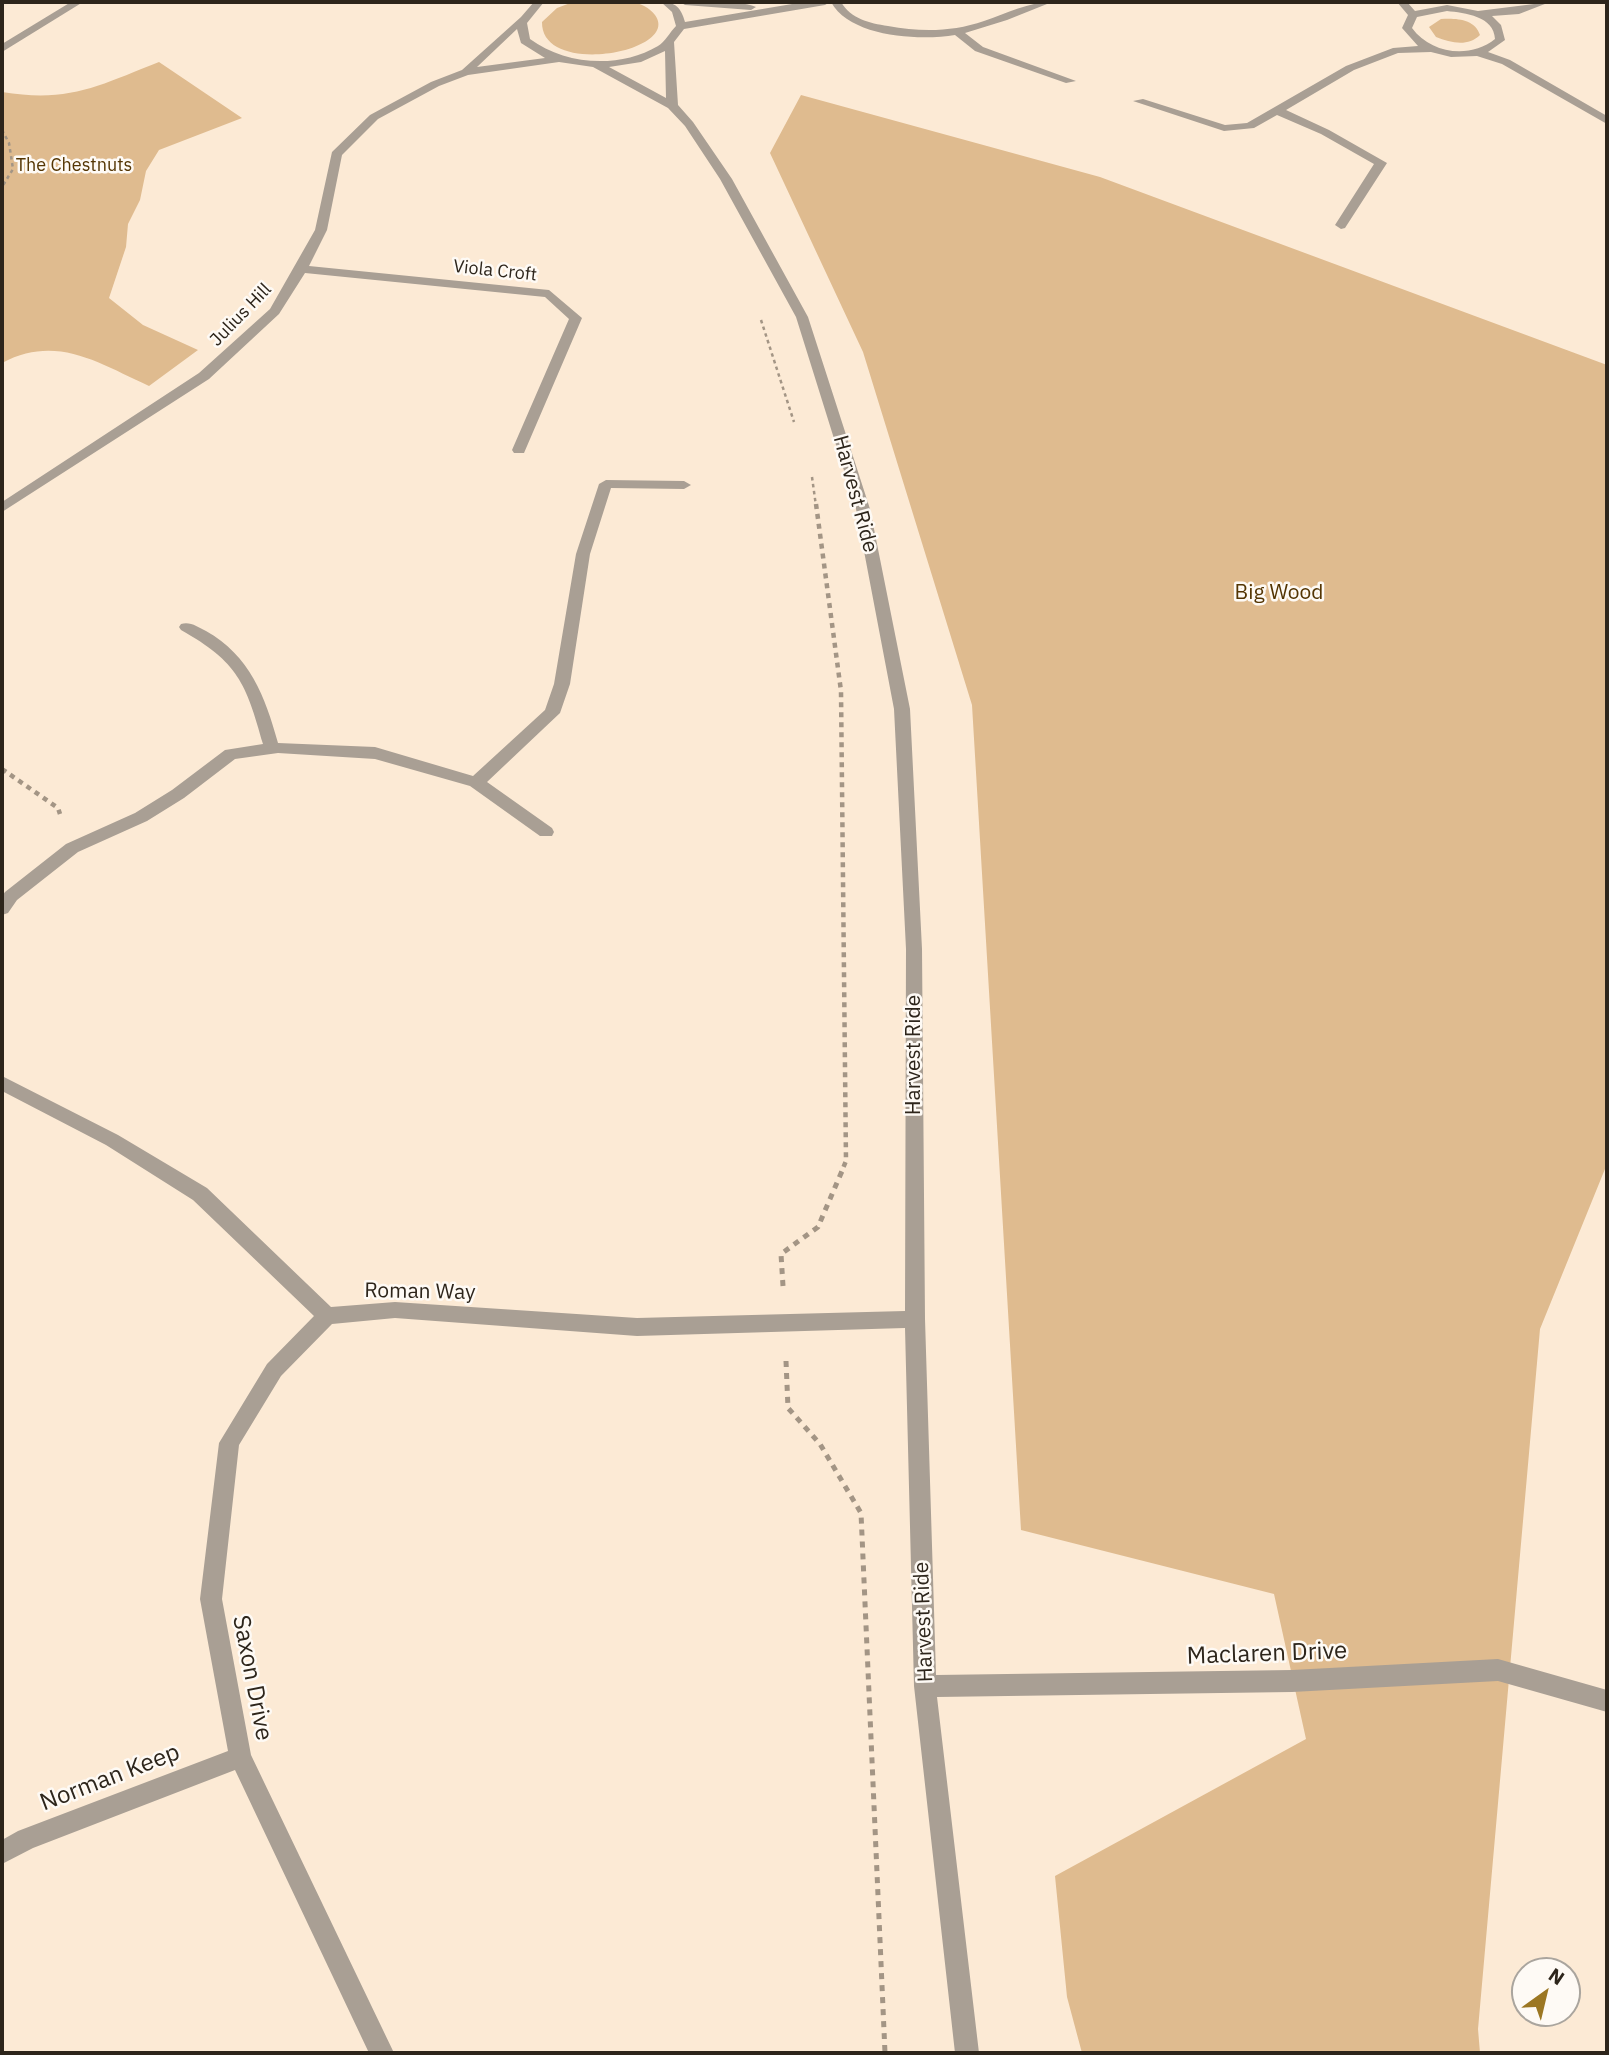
<!DOCTYPE html>
<html>
<head>
<meta charset="utf-8">
<style>
	body { margin:0 }
	#map { position:relative; width:1609px; height:2055px; overflow:hidden; background:#fcead5; font-family:"IBM Plex Sans",sans-serif }
	canvas { display:block }
	.frame { position:absolute; inset:0; border:4px solid #2d251b; pointer-events:none }
	.north { position:absolute; left:1511px; top:1957px; width:70px; height:70px; box-sizing:border-box; background:#fefaf5; border:2px solid #aaa59e; border-radius:50%; rotate:34deg; font-size:19px; font-weight:700; line-height:28px; text-align:center; color:#2d251b }
	.north::after { content:''; display:block; margin:auto; width:24px; height:32px; background:#9c7723; clip-path:polygon(50% 0,100% 100%,50% 72%,0 100%) }
</style>
</head>
<body>
<div id="map">
<canvas width="1609" height="2055"></canvas>
<div class="frame"></div>
<div class="north">N</div>
</div>
<script>
const g = document.querySelector('canvas').getContext('2d');
g.lineJoin = 'round';
function fill(path, color) { g.fillStyle = color; g.fill(path, 'evenodd'); }
function stroke(path, color, width, dash) { g.strokeStyle = color; g.lineWidth = width; g.lineCap = dash ? 'butt' : 'round'; g.setLineDash(dash || []); g.stroke(path); }
function drawText(font, color, halo, rows, align = 'center') {
  g.font = font + ' "IBM Plex Sans",sans-serif'; g.lineWidth = 5; g.setLineDash([]); g.textBaseline = 'middle'; g.strokeStyle = halo; g.fillStyle = color; for (const [text, x, y, turn = 0] of rows) {
    g.save(); g.translate(x, y); g.rotate((+turn || 0) * Math.PI / 180); g.textAlign = isNaN(turn) ? turn : align; if (halo) g.strokeText(text, 0, 0); g.fillText(text, 0, 0); g.restore();
  }
}
const green = new Path2D(`
	M573,2C592,2 613,0 632,2C640,3 650,8 655,15C682,52 541,78 542,22L557,8Z
	M1441,19C1456,18 1475,19 1480,35C1468,47 1451,43 1436,37L1429,27Z
	M159,62L242,118L159,150L146,171L140,200L128,224L126,247L109,298L143,325L198,350L149,386C98,363 57,334 2,363V92C69,103 98,86 159,62Z
	M801,95L1100,177L1607,365V1164L1540,1329L1478,2029L1480,2053H1082L1067,1997L1055,1876L1306,1739L1274,1594L1021,1530L972,705L863,352L770,153Z`);
const pathFar2 = new Path2D(`
	M2,130L9,143L13,169L2,187
	M761,320L794,422
	M812,477L816,506`);
const pathFar1 = new Path2D(`
	M816,504L841,691L846,1161L841,1173
	M2,769L58,808L60,814`);
const path = new Path2D(`
	M783,1286L781,1254L818,1227L842,1171
	M786,1361L788,1408L820,1444L861,1513L885,2053`);
const minor = new Path2D(`
	M71,2H83L2,52V44Z
	M534,2H544L527,23L530,39C565,65 619,69 658,46C665,42 670,32 676,26L672,12L661,2C676,2 681,8 685,22L804,2H830L825,5L684,29L674,42L678,105L693,122L732,179L808,317L870,509L910,709L922,949L925,1319L936,1675L1292,1670L1498,1659L1607,1690V1712L1498,1681L1292,1692L937,1697L979,2053H955L914,1686L905,1328L637,1336L395,1318L332,1324L281,1376L239,1445L222,1599L251,1755L394,2053H369L235,1770L33,1848L2,1864V1840L18,1831L228,1751L200,1599L219,1443L267,1364L314,1316L193,1200L106,1145L2,1091V1076L118,1135L207,1188L331,1307L395,1302L637,1318L905,1311L906,949L894,709L856,509L796,317L720,179L685,126L668,108L593,67L559,62L468,75L439,86L378,119L342,155L327,230L309,266L549,290L582,318L524,453H514L512,450L569,319L545,297L305,273L279,314L209,379L2,512V502L199,373L270,309L315,230L332,152L370,115L431,82L462,70L521,17ZM517,29L521,43L545,58L477,67ZM665,51L666,98L609,67L641,62Z
	M680,2C699,2 741,0 756,7L751,10L685,5Z
	M831,2H841C851,19 869,23 888,26C921,32 952,32 984,21C1007,13 1029,2 1052,2L1007,20L965,33L983,47L1076,81L1066,83L975,51L955,35C919,41 850,37 831,2Z
	M1397,2H1407L1415,11L1447,5L1478,11L1550,2L1519,14L1492,16L1501,25L1505,40L1488,52L1510,60L1607,116V124L1502,64L1477,56L1451,57L1431,52L1398,53L1354,70L1286,110L1329,130L1387,163L1345,228L1341,229L1335,225L1374,164L1321,134L1277,115L1254,128L1224,131L1133,101L1143,99L1225,125L1247,123L1346,66L1393,48L1418,46L1402,28L1408,15ZM1447,11C1465,13 1494,16 1495,39C1470,59 1431,54 1412,28L1417,17Z
	M606,480L684,481L691,485L684,489L611,488L590,554L570,684L560,713L487,782L552,828L554,832L552,836H540L470,786L375,759L278,753L235,759L184,798L147,821L78,852L17,900L8,913L2,915V896L5,892L66,844L135,813L172,790L225,750L263,744C246,683 238,662 181,630L179,627L181,624C190,621 198,627 206,631C250,656 265,696 278,743L375,747L473,776L545,710L554,684L576,554L599,484Z`);
const farParknames = [
	["The Chestnuts",74,166]
];
const farStreetnames = [
	["Viola Croft",495,271,6],
	["Julius Hill",241,315,-46]
];
const streetNames = [
	["Harvest Ride",855,494,75],
	["Harvest Ride",914,1055,-90],
	["Roman Way",420,1292,1],
	["Harvest Ride",924,1622,-92]
];
const parkNames = [
	["Big Wood",1279,593]
];
const nearStreetnames = [
	["Maclaren Drive",1267,1654,-2],
	["Saxon Drive",252,1678,79],
	["Norman Keep",110,1778,-21]
];
fill(green, '#dfbb8f');
stroke(pathFar2, '#a39585', 2.5, [3.5, 3.5]);
stroke(pathFar1, '#a39585', 4.5, [5, 5]);
stroke(path, '#a39585', 5, [6, 6]);
fill(minor, '#a99f94');
drawText('18px', '#543503', '#fefaf5', farParknames);
drawText('18px', '#2d251b', '#fefaf5', farStreetnames);
drawText('21px', '#2d251b', '#fefaf5', streetNames);
drawText('21px', '#543503', '#fefaf5', parkNames);
drawText('24px', '#2d251b', '#fefaf5', nearStreetnames);
</script>
</body>
</html>
